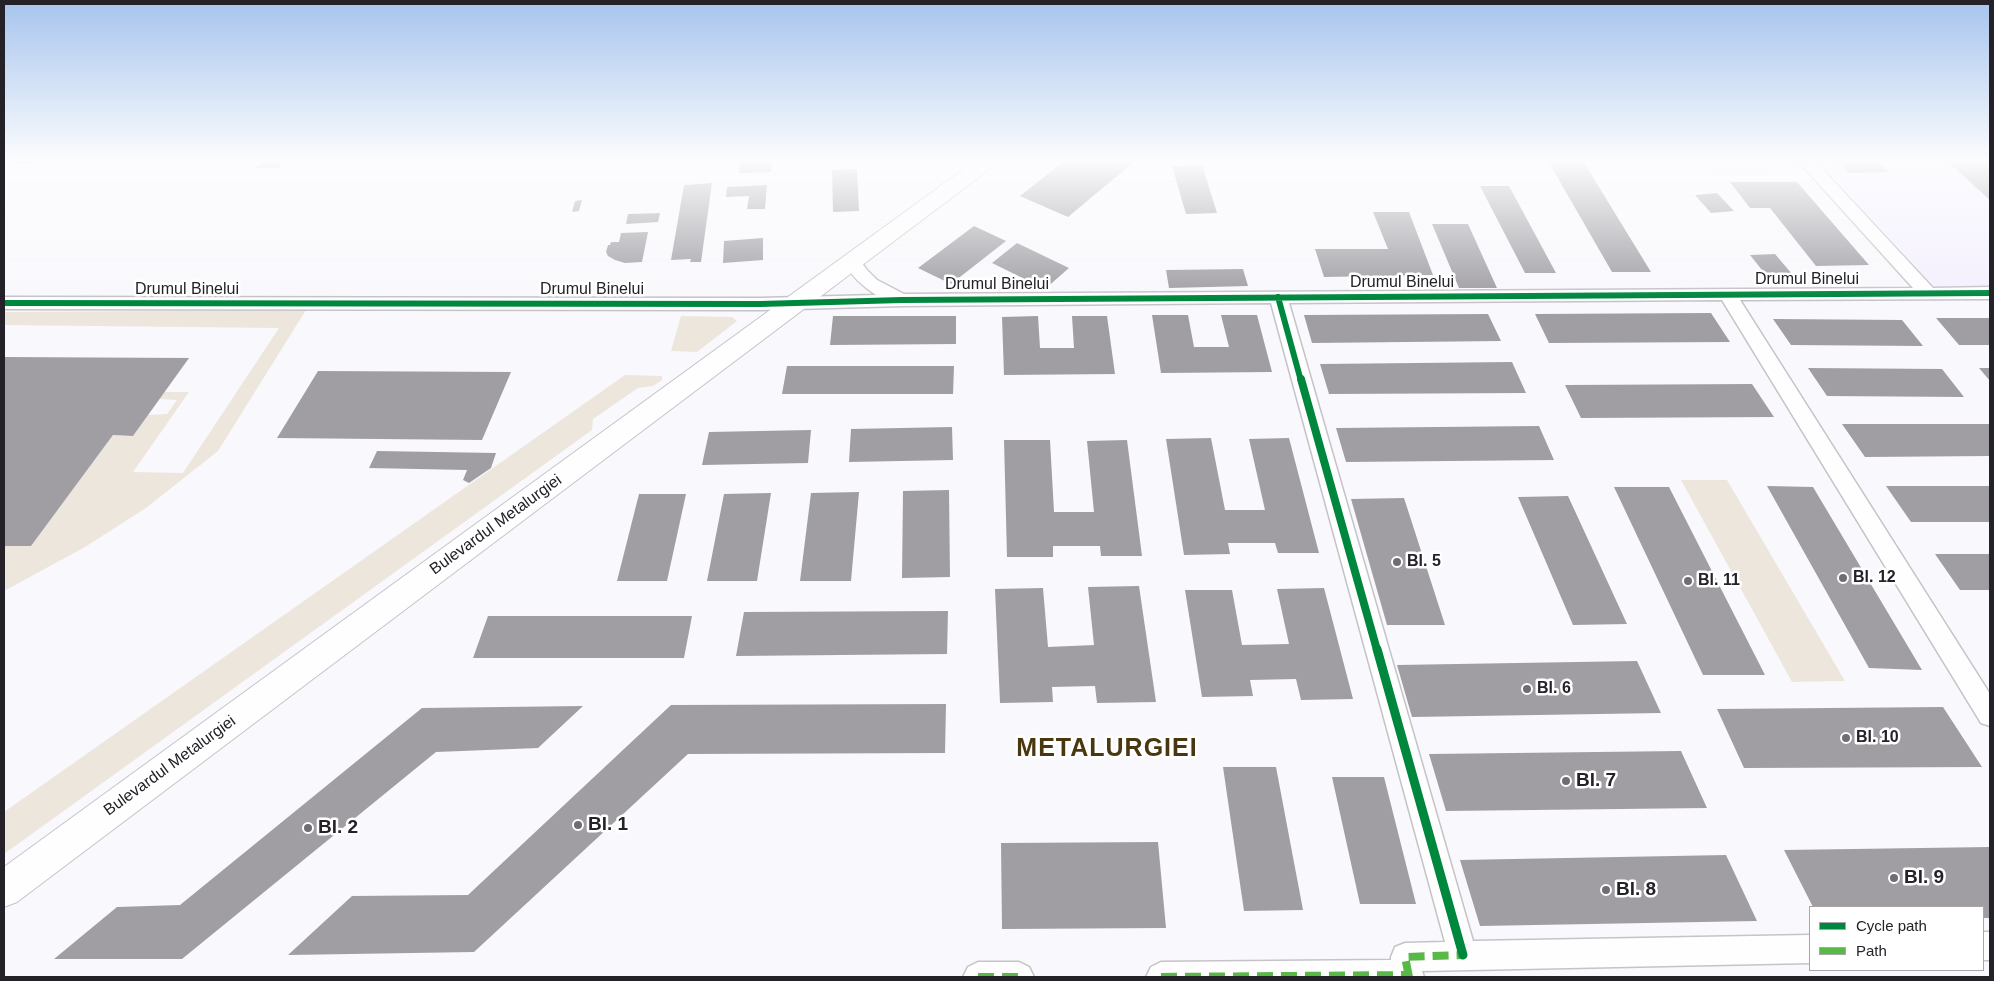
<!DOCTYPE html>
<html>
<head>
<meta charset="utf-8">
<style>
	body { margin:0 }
	#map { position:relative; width:1994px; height:981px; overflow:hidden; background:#f9f8fc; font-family:Arial,sans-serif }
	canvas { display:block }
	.frame { position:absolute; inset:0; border:5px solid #242128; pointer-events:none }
	.legend { position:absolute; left:1809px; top:906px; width:175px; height:65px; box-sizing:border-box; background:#fff; border:1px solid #a7a6a9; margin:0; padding:6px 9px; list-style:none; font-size:15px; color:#242128 }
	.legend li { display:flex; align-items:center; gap:10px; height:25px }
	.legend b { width:25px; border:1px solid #a7a6a9 }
</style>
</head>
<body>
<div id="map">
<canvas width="1994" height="981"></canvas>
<div class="frame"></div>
<ul class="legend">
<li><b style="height:6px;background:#00873e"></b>Cycle path</li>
<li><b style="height:6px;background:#58b947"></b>Path</li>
</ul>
</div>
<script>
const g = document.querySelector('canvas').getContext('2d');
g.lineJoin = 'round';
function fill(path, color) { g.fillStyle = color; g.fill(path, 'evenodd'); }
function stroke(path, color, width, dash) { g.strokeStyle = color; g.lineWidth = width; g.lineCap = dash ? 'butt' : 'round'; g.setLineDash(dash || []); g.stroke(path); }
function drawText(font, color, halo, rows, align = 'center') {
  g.font = font + ' Arial,sans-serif'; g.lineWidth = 5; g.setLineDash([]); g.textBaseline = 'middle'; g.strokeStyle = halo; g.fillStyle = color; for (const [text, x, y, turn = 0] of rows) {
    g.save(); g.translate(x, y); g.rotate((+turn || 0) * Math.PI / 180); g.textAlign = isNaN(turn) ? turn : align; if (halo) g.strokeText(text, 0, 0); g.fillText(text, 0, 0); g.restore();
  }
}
const built = new Path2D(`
	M1700,161H1990V300H1947L1827,169L1711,175Z`);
const green = new Path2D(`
	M306,310L218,451L146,508L85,547L4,591V546H31L113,435L133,436L148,415L167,414L177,400L159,399L164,392H189L133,472L183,473L279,328L4,325V312Z
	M681,316L732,317L737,321L697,352L671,351Z
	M625,375L662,376V380L653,386L638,388L593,419L592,430L4,854V812Z
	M1681,480H1727L1845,681L1792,682Z`);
const building = new Path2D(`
	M9,161H32L29,164L6,163Z
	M262,161H283L279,168H256Z
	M740,161H772L771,172L739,173Z
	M1064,161H1135L1068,217L1020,196Z
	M1548,161H1583L1651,272H1612Z
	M1837,161H1878L1889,172L1849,173Z
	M1947,161H1990V200Z
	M1202,165L1217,213L1186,214L1172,166Z
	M857,169L859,211L833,212L832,170Z
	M1730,182H1797L1869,265L1816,266L1770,208H1750Z
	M712,183L701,262H690L691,259L671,260L684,185Z
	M767,185L765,209H747L749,196L726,197L727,187Z
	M1480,186H1509L1556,273H1525Z
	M1717,193L1734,211L1711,213L1695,195Z
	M582,200L579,211L572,212L575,201Z
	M1373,212H1409L1433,275L1324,277L1315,249H1388Z
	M660,213L658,222L626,224L628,214Z
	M1432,224H1468L1497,288H1459Z
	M974,226L1006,241L951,284L918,268Z
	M648,232L642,262L625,263L615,260L608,256L606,252L608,245H610L611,242H619L621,233Z
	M763,238V260L723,263L724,241Z
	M1017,243L1069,268L1045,289L992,263Z
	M1775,254L1792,274L1766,275L1750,255Z
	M1243,269L1248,286L1169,288L1166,270Z
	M1711,313L1730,342L1549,343L1535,314Z
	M1488,314L1501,341L1312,343L1304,315Z
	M1152,315H1188L1194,347H1229L1221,315H1257L1272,372L1161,373Z
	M833,316H956V344L830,345Z
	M1038,316L1040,348H1074L1072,316H1107L1115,374L1004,375L1002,317Z
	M1936,318H1990V345H1959Z
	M1773,319L1902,320L1923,346L1791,345Z
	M5,357L189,358L133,436L113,435L31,546H4V358Z
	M1512,362L1526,393L1329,394L1320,364Z
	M787,366H954L953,394H782Z
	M1808,368L1942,369L1964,397L1827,396Z
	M1979,368H1990V381Z
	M318,371L511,372L482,440L277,438Z
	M1752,384L1774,417L1581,418L1565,385Z
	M1842,424H1989L1990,456L1865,457Z
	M1539,426L1554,460L1346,462L1336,428Z
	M952,427L953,460L849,462L851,429Z
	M811,430L808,463L702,465L709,432Z
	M1211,438L1225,510H1265L1249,439L1289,438L1319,553H1278L1275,543H1228L1230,554L1184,555L1166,439Z
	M1004,440H1050L1054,512H1094L1087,441L1127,440L1142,556H1101L1100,546H1053V557H1007Z
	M377,451L496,453L491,468L469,483L463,480L467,470L369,468Z
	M1767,486L1813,487L1922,670L1869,668Z
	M1886,486H1990V522H1911Z
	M1614,487H1669L1765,675H1703Z
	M949,490L950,577L902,578L903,491Z
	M859,492L851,581H800L811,493Z
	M771,493L757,581H707L724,494Z
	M639,494H686L667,581H617Z
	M1568,496L1627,624L1573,625L1518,497Z
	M1404,498L1445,625H1387L1351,499Z
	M1935,554H1990V590H1960Z
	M1139,586L1156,702L1097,703L1095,686L1052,687L1053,702L1000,703L995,589L1043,588L1048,647L1094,645L1088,587Z
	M1324,588L1353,699L1301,700L1296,679L1250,680L1253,696L1202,697L1185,590H1232L1242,645L1289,644L1277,589Z
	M948,611L947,654L736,656L744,612Z
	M488,616H692L684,658H473Z
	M1637,661L1661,713L1412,717L1397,665Z
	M946,704L945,753L688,754L474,952L288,955L352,896L468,895L671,705Z
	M583,706L538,748L436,752L182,959H54L117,907L180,905L422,708Z
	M1943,707L1982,767L1744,768L1717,709Z
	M1681,751L1707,808L1446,811L1429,754Z
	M1223,767H1276L1303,910L1244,911Z
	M1332,777H1384L1416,904H1360Z
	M1158,842L1166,928L1002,929L1001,843Z
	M1990,847V918H1983V907H1813L1784,850Z
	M1726,855L1757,921L1480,926L1460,860Z`);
const minor = new Path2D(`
	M1798,161H1815L1933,288L1990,287V299L1740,300L1990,694V726L1981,723L1722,300L1289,303L1473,941L1810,935V963L1422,971L1424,977H1146L1151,967L1161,962L1391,960V957L1395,947L1405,943L1445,942L1271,303L902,306L760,310L4,309V297L760,298L876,295C862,286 852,276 843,262L846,258L852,257L858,258L867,270L877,280L904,294L1913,288Z
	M1983,932H1990V960H1983Z
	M978,962H1019L1029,967L1034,977H963L968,967Z`);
const major = new Path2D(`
	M975,161H998L995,165L17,902L4,907V867Z`);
const quiet = new Path2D(`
	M978,977H1019
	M1161,977L1409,975
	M1409,977L1405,957L1463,955`);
const cyclewayFar2 = new Path2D(`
	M1278,297L1301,381
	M4,303L760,304L902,300L1990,293`);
const cyclewayFar1 = new Path2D(`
	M1301,379L1377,650`);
const cycleway = new Path2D(`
	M1377,649L1463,955`);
const markers = [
	[1397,562,5,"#6f6c72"],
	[1843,578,5,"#6f6c72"],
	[1688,581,5,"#6f6c72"],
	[1527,689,5,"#6f6c72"],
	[1846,738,5,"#6f6c72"],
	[1566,781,5,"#6f6c72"],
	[578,825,5,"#6f6c72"],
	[308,828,5,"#6f6c72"],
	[1894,878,5,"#6f6c72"],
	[1606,890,5,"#6f6c72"]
];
const streetNames = [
	["Drumul Binelui",1807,280],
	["Drumul Binelui",1402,283],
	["Drumul Binelui",997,285],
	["Drumul Binelui",187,290],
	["Drumul Binelui",592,290],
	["Bulevardul Metalurgiei",496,525,-36],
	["Bulevardul Metalurgiei",170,766,-36]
];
const poiNames = [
	["Bl. 5",1407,562],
	["Bl. 12",1853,578],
	["Bl. 11",1698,581],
	["Bl. 6",1537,689],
	["Bl. 10",1856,738]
];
const nearPoinames = [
	["Bl. 7",1576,781],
	["Bl. 1",588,825],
	["Bl. 2",318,828],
	["Bl. 9",1904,878],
	["Bl. 8",1616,890]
];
const nearDistrictnames = [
	["METALURGIEI",1107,749]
];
fill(built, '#f4f0fe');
fill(green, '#ede6dd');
fill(building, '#a09ea3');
stroke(minor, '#c5c3c8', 3);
stroke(major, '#c5c3c8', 2);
fill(minor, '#fefeff');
fill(major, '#fefeff');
stroke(quiet, '#58b947', 8, [16, 8]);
stroke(cyclewayFar2, '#00873e', 6);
stroke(cyclewayFar1, '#00873e', 8);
stroke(cycleway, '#00873e', 9);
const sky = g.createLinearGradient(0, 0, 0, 298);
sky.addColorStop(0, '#a6c4ed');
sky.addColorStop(0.54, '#fcfcfe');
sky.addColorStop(1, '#fcfcfe00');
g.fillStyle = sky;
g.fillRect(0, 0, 1994, 298);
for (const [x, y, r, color] of markers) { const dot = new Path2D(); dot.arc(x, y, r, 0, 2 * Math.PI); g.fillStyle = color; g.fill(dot); stroke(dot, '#fff', 2); }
drawText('16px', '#242128', '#fff', streetNames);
drawText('bold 16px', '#242128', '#fff', poiNames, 'left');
drawText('bold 19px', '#242128', '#fff', nearPoinames, 'left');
g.letterSpacing = '1px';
drawText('bold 25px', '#493710', '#fff', nearDistrictnames);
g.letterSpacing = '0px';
</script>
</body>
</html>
